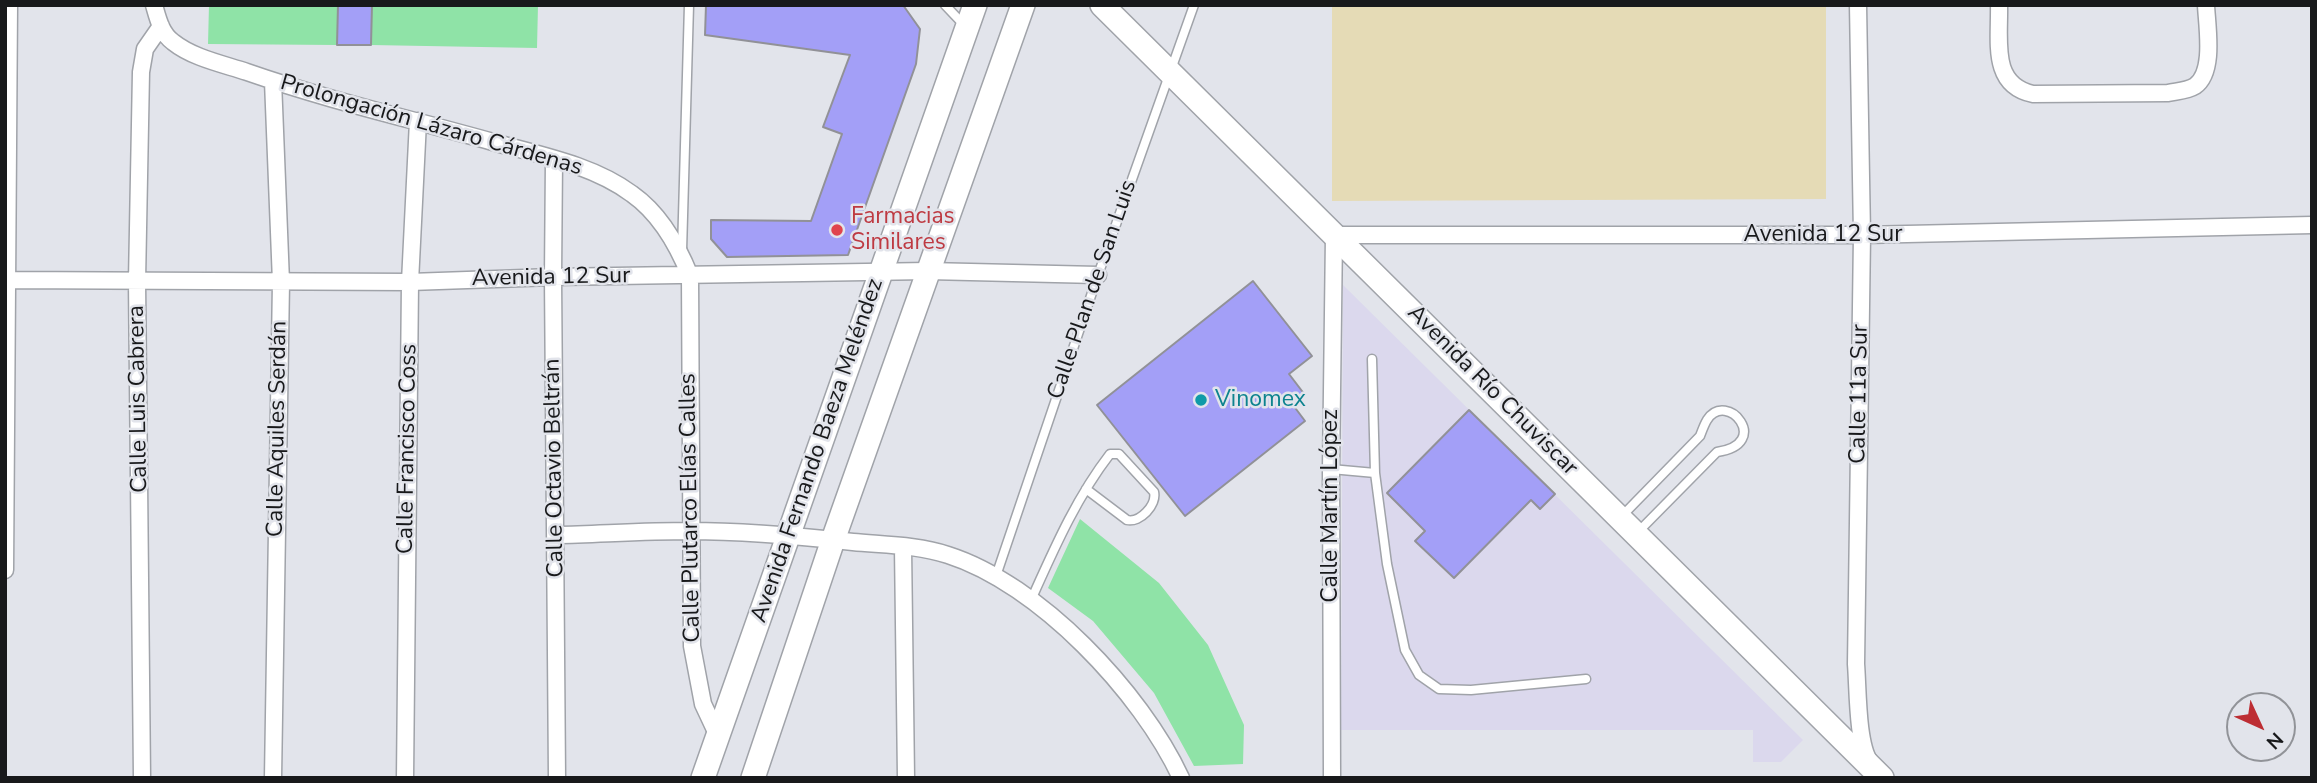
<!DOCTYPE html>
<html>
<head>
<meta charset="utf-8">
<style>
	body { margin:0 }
	#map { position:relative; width:2317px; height:783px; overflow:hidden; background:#e2e4eb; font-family:"Nunito Sans",sans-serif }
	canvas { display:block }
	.frame { position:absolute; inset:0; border:7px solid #18191b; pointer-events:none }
	.north { position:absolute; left:2226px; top:692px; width:70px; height:70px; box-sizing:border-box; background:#e2e4eb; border:2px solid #919398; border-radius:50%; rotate:135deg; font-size:19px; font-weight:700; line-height:28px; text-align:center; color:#18191b }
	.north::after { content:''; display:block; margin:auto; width:24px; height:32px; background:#bd2d33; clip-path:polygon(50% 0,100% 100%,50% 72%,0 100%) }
</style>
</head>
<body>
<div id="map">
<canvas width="2317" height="783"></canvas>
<div class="frame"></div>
<div class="north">N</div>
</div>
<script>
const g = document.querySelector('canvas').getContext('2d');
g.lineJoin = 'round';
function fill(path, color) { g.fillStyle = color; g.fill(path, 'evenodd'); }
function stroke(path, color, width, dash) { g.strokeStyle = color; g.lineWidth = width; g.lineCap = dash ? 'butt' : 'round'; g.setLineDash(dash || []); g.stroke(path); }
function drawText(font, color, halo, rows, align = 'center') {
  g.font = font + ' "Nunito Sans",sans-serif'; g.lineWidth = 5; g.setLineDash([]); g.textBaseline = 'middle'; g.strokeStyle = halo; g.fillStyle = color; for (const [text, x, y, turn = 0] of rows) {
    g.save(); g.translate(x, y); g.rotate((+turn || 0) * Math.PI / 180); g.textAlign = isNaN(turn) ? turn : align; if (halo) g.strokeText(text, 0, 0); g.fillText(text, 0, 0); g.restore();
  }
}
const industrial = new Path2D(`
	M1343,285L1803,740L1781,762H1753V730H1341Z`);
const green = new Path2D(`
	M209,5H338L337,45L208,44Z
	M372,5H538L537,48L371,45Z
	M1080,519L1159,583L1208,645L1244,725L1243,764L1194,766L1154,693L1093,621L1048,588Z`);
const sand = new Path2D(`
	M1332,5H1826V199L1332,201Z`);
const building = new Path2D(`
	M338,5H372L371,45H337Z
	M706,5H903L920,29L916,64L848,255L727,257L711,239V220L811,221L842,134L823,127L850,55L705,35Z
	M1253,281L1312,356L1289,374L1305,395L1293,405L1305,421L1185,516L1097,405Z
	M1469,410L1555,494L1540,509L1531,500L1454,578L1415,541L1425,531L1387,493Z`);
const lane = new Path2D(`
	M945,5L965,26
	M682,251L689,5
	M1331,469L1375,473L1372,359
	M1375,473L1387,564L1405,650L1419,675L1439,689L1471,690L1586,679
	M1620,518L1700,436C1702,431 1704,425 1707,420C1727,389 1773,444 1717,452L1638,532
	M996,576L1098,275L1194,5
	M1031,600C1054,549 1076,498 1110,454H1119L1154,492C1157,505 1140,523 1127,520L1086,489`);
const street = new Path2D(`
	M154,5C158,19 161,33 173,42C193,58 223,64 247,72C327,100 411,119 493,142C540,155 593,165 632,194C659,213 678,246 690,276L692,646L703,704L718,736
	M1858,5L1862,235L1856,664C1858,688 1857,744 1870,762
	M1999,5C2000,40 1990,85 2033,94L2168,93C2177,91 2187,91 2195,86C2215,72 2207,27 2206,5
	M554,159L553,277L557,778
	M5,280L410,282L553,277L928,271L1098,275
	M556,535C600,534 644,531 689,531C743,531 799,536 853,542C884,545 918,545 948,555C1039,584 1141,692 1181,778
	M903,547L906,778
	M5,570L9,5
	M142,778L137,281L141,72L145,49L161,26
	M273,778L281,282L273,81
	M405,778L410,282L418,121
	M1332,778L1331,469L1334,235H1862L2312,225`);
const secondary = new Path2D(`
	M1102,5L1882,778
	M703,778L975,5
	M753,778L833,540L1023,5`);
const markers = [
	[837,230,7,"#e0444e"],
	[1201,400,7,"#0f9aa8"]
];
const streetNames = [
	["Prolongación Lázaro Cárdenas",431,126,16],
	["Avenida 12 Sur",1823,235],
	["Avenida 12 Sur",551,278,-1],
	["Calle Plan de San Luis",1093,290,-71],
	["Avenida Río Chuviscar",1492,391,45],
	["Calle 11a Sur",1860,394,-89],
	["Calle Luis Cabrera",139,399,-91],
	["Calle Aquiles Serdán",278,429,-89],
	["Calle Francisco Coss",408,449,-89],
	["Avenida Fernando Baeza Meléndez",818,451,-71],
	["Calle Octavio Beltrán",555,468,-91],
	["Calle Martín López",1331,506,-90],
	["Calle Plutarco Elías Calles",691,508,-91]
];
const healthNames = [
	["Farmacias",851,217],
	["Similares",851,243]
];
const cultureNames = [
	["Vinomex",1215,400]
];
fill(industrial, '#dbd8ed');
fill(green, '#8fe3a7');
fill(sand, '#e5dbb6');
fill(building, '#a39ff7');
stroke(building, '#919197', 2);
stroke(lane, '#a0a3a9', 11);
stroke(street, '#a0a3a9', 19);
stroke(secondary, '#a0a3a9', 26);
stroke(lane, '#fff', 8);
stroke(street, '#fff', 16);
stroke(secondary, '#fff', 23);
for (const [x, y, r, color] of markers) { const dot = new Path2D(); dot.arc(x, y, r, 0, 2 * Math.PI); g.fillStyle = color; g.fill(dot); stroke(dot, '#e2e4eb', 2.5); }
drawText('23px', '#18191b', '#e2e4eb', streetNames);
drawText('23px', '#be3a42', '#e2e4eb', healthNames, 'left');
drawText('23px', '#0d838f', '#e2e4eb', cultureNames, 'left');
</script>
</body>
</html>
